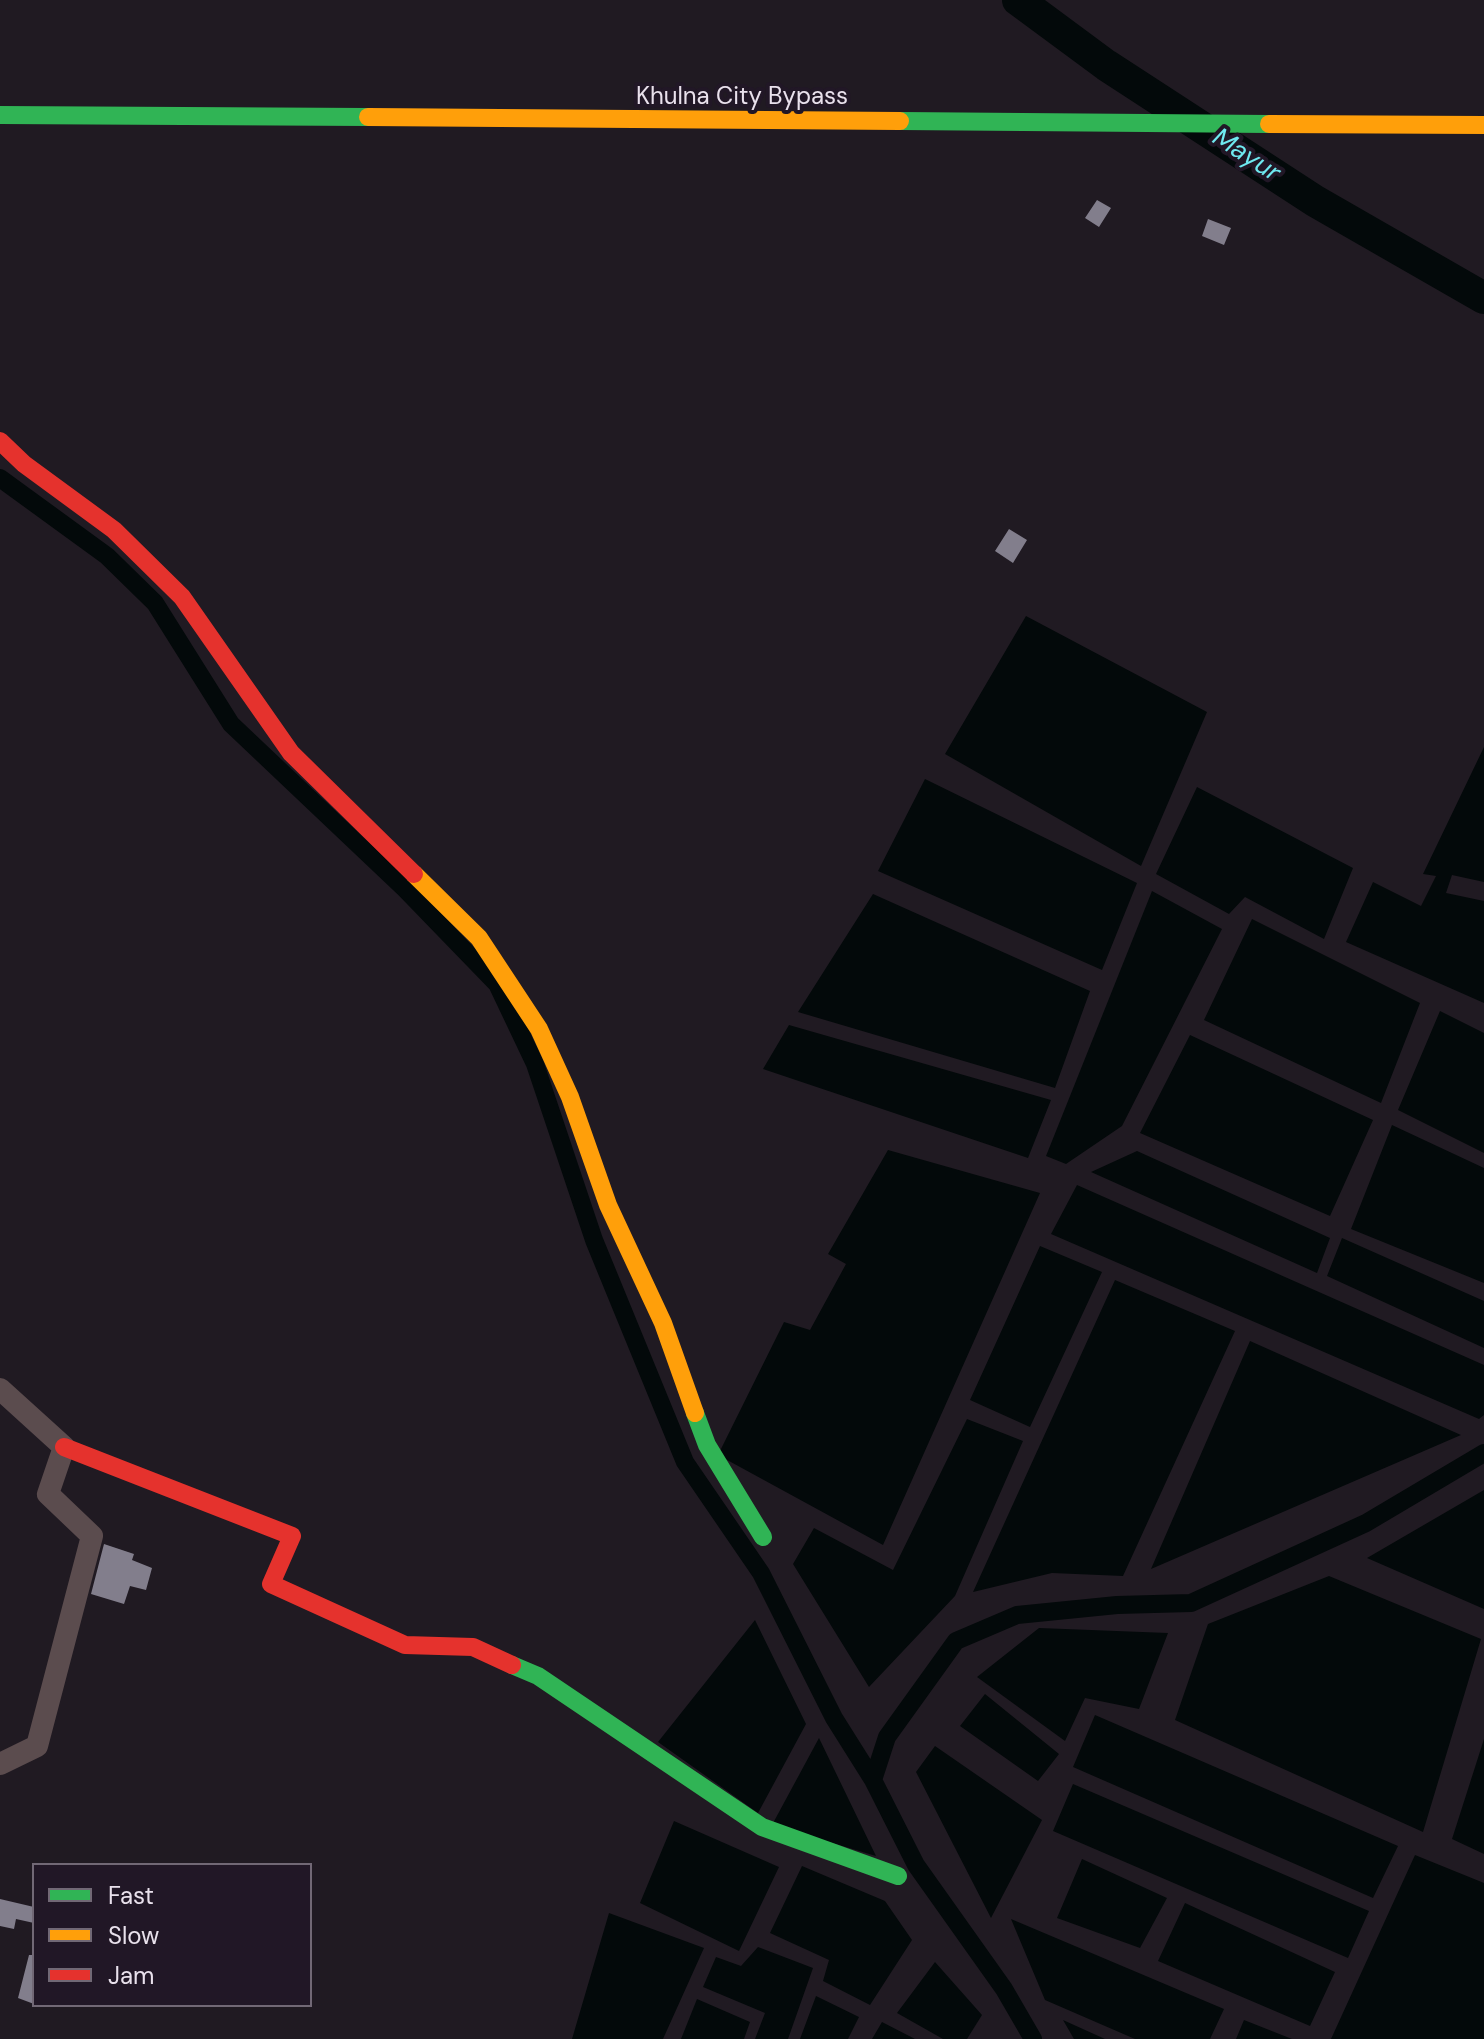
<!DOCTYPE html>
<html>
<head>
<meta charset="utf-8">
<style>
	body { margin:0 }
	#map { position:relative; width:1484px; height:2039px; overflow:hidden; background:#201a22; font-family:"DM Sans",sans-serif }
	canvas { display:block }
	.legend { position:absolute; left:32px; top:1863px; width:280px; height:144px; box-sizing:border-box; background:#211726; border:2px solid #716875; margin:0; padding:10px 14px; list-style:none; font-size:24px; color:#e9e1ec }
	.legend li { display:flex; align-items:center; gap:16px; height:40px }
	.legend b { width:40px; border:2px solid #716875 }
</style>
</head>
<body>
<div id="map">
<canvas width="1484" height="2039"></canvas>
<ul class="legend">
<li><b style="height:10px;background:#30b455"></b>Fast</li>
<li><b style="height:10px;background:#ff9f0a"></b>Slow</li>
<li><b style="height:10px;background:#e5322d"></b>Jam</li>
</ul>
</div>
<script>
const g = document.querySelector('canvas').getContext('2d');
g.lineJoin = 'round';
function fill(path, color) { g.fillStyle = color; g.fill(path, 'evenodd'); }
function stroke(path, color, width, dash) { g.strokeStyle = color; g.lineWidth = width; g.lineCap = dash ? 'butt' : 'round'; g.setLineDash(dash || []); g.stroke(path); }
function drawText(font, color, halo, rows, align = 'center') {
  g.font = font + ' "DM Sans",sans-serif'; g.lineWidth = 8; g.setLineDash([]); g.textBaseline = 'middle'; g.strokeStyle = halo; g.fillStyle = color; for (const [text, x, y, turn = 0] of rows) {
    g.save(); g.translate(x, y); g.rotate((+turn || 0) * Math.PI / 180); g.textAlign = isNaN(turn) ? turn : align; if (halo) g.strokeText(text, 0, 0); g.fillText(text, 0, 0); g.restore();
  }
}
const water = new Path2D(`
	M1026,616L1207,712L1141,866L945,754Z
	M1484,747V882L1452,875L1446,893L1484,901V1003L1346,942L1373,882L1421,906L1436,876L1423,874Z
	M925,779L1137,883L1102,970L878,871Z
	M1197,787L1353,868L1324,939L1245,897L1229,914L1156,874Z
	M1152,891L1222,929L1122,1126L1066,1164L1046,1156Z
	M873,894L1090,991L1055,1088L798,1012Z
	M1252,919L1420,1003L1381,1103L1204,1020Z
	M1440,1011L1484,1033V1153L1398,1110Z
	M789,1025L1051,1100L1028,1158L763,1069Z
	M1190,1035L1373,1120L1330,1216L1140,1133Z
	M1392,1125L1484,1168V1283L1351,1229Z
	M888,1150L1040,1193L883,1545L718,1455L784,1322L810,1330L846,1264L828,1254Z
	M1137,1151L1330,1238L1317,1273L1091,1172Z
	M1077,1185L1484,1365V1415L1479,1419L1051,1234Z
	M1342,1238L1484,1301V1348L1327,1276Z
	M1040,1246L1102,1272L1030,1427L970,1400Z
	M1115,1280L1235,1331L1123,1576L1052,1573L973,1592Z
	M1250,1341L1461,1435L1151,1569Z
	M967,1419L1023,1441L955,1596L869,1687L793,1564L814,1528L893,1570Z
	M1484,1490V1609L1367,1558Z
	M1329,1576L1481,1639L1423,1832L1175,1720L1208,1624Z
	M755,1620L806,1724L758,1813L658,1742Z
	M1039,1628L1168,1633L1139,1709L1085,1698L1065,1741L977,1677Z
	M985,1694L1059,1754L1038,1781L960,1726Z
	M1095,1715L1398,1846L1373,1898L1073,1767Z
	M819,1738L876,1856L772,1825Z
	M1484,1739V1854L1452,1839Z
	M935,1746L1042,1820L991,1918L916,1772Z
	M1073,1784L1369,1911L1348,1958L1053,1831Z
	M674,1821L779,1867L739,1951L640,1903Z
	M1415,1855L1484,1883V2039H1331Z
	M1082,1859L1167,1898L1140,1948L1057,1918Z
	M802,1866L885,1901L912,1940L870,2005L823,1981L829,1960L770,1933Z
	M1185,1903L1335,1972L1310,2026L1158,1961Z
	M609,1913L704,1948L663,2039H572Z
	M1011,1919L1224,2009L1210,2039H1135L1045,2000Z
	M758,1947L813,1968L788,2039H755L765,2013L703,1987L716,1957L741,1966Z
	M935,1962L982,2015L967,2039H943L897,2013Z
	M816,1996L859,2017L848,2039H800Z
	M697,1999L750,2022L744,2039H681Z
	M1063,2020L1105,2039H1074Z
	M1244,2020L1292,2039H1236Z
	M882,2022L915,2039H872Z`);
const canal = new Path2D(`
	M0,478L107,556L155,603L231,724L405,889L497,984L535,1064L594,1240L685,1462L761,1573L834,1718L873,1780L916,1865L1004,1989L1033,2039
	M873,1780L887,1737L956,1641L1017,1615L1117,1605L1191,1603L1366,1523L1484,1453`);
const river = new Path2D(`
	M1018,0L1106,65L1315,201L1484,298`);
const building = new Path2D(`
	M1097,200L1111,208L1099,227L1085,218Z
	M1208,219L1231,228L1224,245L1202,236Z
	M1009,529L1027,540L1013,563L995,551Z
	M104,1544L134,1554L132,1560L152,1568L146,1590L130,1586L124,1604L91,1594Z
	M0,1899L34,1907V1923L16,1919L14,1929L0,1926Z
	M29,1955H34V2004L18,1998Z`);
const street = new Path2D(`
	M0,1389L64,1447L48,1494L92,1536L37,1746L0,1764`);
const fast = new Path2D(`
	M0,115L368,117
	M900,121L1269,124
	M695,1413L707,1445L763,1537
	M512,1665L538,1676L762,1827L898,1876`);
const slow = new Path2D(`
	M368,117L900,121
	M1269,124L1484,125
	M414,874L479,938L539,1029L570,1097L608,1205L663,1323L695,1413`);
const jam = new Path2D(`
	M0,441L24,464L114,530L182,597L291,753L414,874
	M64,1447L292,1536L271,1584L405,1645L473,1647L512,1665`);
const streetNames = [
	["Khulna City Bypass",742,98]
];
const waterNames = [
	["Mayur",1246,156,33]
];
fill(water, '#03090a');
stroke(canal, '#03090a', 18);
stroke(river, '#03090a', 32);
fill(building, '#827e8c');
stroke(street, '#5b4c4e', 22);
stroke(fast, '#30b455', 18);
stroke(slow, '#ff9f0a', 18);
stroke(jam, '#e5322d', 18);
drawText('24px', '#e9e1ec', '#211726', streetNames);
drawText('italic 26px', '#6fe9f0', '#211726', waterNames);
</script>
</body>
</html>
